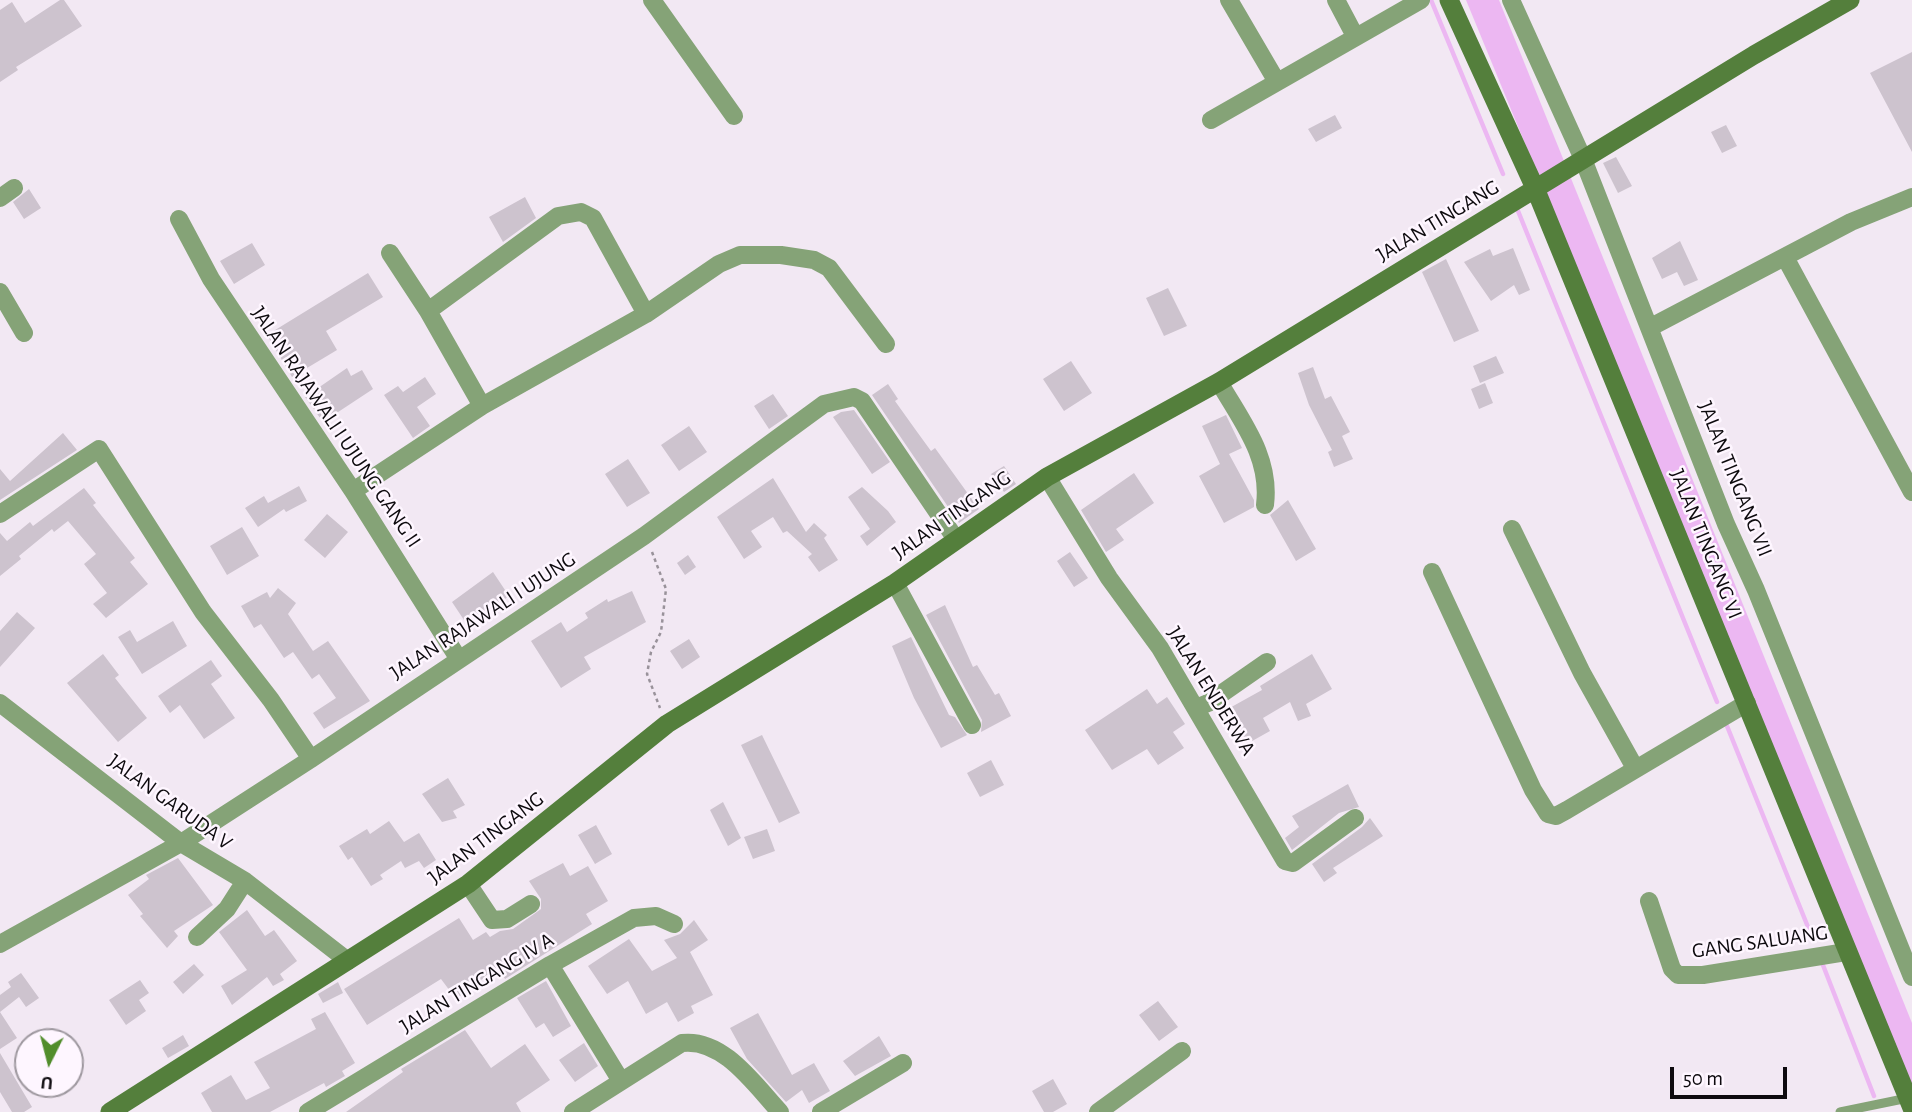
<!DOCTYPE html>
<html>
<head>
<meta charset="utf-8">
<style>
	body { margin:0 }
	#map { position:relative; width:1912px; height:1112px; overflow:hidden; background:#f2e8f3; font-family:"Alegreya Sans",sans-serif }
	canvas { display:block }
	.north { position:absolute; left:14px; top:1028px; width:70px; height:70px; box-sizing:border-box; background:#fef6ff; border:2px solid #9e989f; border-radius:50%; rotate:186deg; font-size:19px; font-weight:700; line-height:28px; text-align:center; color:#0d0a0e }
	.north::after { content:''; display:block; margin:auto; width:24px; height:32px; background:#518d2b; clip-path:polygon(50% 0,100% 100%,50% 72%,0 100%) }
	.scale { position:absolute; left:1670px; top:1067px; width:117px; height:32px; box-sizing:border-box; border:4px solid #0d0a0e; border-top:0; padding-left:9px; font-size:21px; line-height:24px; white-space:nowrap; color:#0d0a0e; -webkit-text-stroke:5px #fef6ff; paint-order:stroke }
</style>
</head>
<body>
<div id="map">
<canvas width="1912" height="1112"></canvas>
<div class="north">U</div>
<div class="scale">50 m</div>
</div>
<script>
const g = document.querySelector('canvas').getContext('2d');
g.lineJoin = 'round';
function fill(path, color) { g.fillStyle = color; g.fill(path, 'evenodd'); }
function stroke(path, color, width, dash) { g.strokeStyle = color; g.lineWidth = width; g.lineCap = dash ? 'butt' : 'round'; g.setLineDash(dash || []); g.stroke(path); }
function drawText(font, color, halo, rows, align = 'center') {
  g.font = font + ' "Alegreya Sans",sans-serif'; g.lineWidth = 5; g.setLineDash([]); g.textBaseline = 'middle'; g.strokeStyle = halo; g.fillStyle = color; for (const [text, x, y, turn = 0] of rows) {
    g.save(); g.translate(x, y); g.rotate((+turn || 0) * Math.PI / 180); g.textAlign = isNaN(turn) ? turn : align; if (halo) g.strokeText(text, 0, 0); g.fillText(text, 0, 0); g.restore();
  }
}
const water = new Path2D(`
	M1466,0H1499L1912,1023V1085Z`);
const stream = new Path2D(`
	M1431,0L1503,174
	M1516,206L1717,702
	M1727,726L1812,937
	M1821,960L1874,1096`);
const building = new Path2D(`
	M60,0H64L82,26L16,67L18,70L0,82V10L12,2L25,23Z
	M1912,52V152L1870,73Z
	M1335,115L1342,128L1316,142L1308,129Z
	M1726,125L1737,146L1722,153L1711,132Z
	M1616,157L1632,186L1618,193L1603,163Z
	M29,189L41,208L24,219L13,202Z
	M525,197L536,218L503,242L489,217Z
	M1680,241L1698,280L1684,286L1677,272L1662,279L1652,258Z
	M252,243L265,265L234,284L220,261Z
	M1513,248L1530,290L1519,295L1514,285L1491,301L1464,262L1490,249L1493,256Z
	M1446,259L1479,331L1454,342L1422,272Z
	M368,273L383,297L326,331L337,350L292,377L267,335Z
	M1168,288L1187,326L1164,336L1146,298Z
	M1496,356L1504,373L1480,383L1473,366Z
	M1071,361L1092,393L1064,411L1043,379Z
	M1313,367L1325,399L1331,396L1350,432L1342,436L1353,459L1334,467L1328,452L1332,450L1309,405L1298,373Z
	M347,368L351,376L362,370L373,389L323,422L305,397Z
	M425,377L436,394L417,407L430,426L413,438L384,395L398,386L403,392Z
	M1485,383L1493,403L1479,409L1471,389Z
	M888,384L898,399L895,401L915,429L931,451L935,448L979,509L959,523L872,395Z
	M773,394L788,416L769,429L754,406Z
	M854,410L890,462L872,474L833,417L841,412Z
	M1226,415L1242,448L1229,454L1254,500V507L1224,523L1199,476L1220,464L1202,426Z
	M689,426L707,452L679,471L661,445Z
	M63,433L77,450L0,500V469L10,481Z
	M628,459L650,493L627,507L605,474Z
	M1004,466L1016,484L1004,492L991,474Z
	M1134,473L1154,503L1116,529L1124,540L1106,552L1081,510Z
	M773,478L806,532L814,523L827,535L824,538L838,560L819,572L808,557L812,554L787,531L783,533L773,517L751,531L762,547L744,559L717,517Z
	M299,486L307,501L286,512L284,509L258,527L245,508L264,496L268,503Z
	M862,487L888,511L896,522L867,546L860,536L870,529L848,497Z
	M84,488L96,503L93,505L135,558L130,562L148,584L106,618L93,604L107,593L84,564L96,554L68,521L54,532L52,529L19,556L21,559L0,576V533L7,541L30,522L33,526Z
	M1288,500L1316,549L1296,561L1270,515Z
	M327,514L348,532L325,558L304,540Z
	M242,527L259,556L227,575L210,546Z
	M1070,552L1088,578L1074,587L1057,561Z
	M688,555L696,567L685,575L677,563Z
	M493,572L509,596L468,626L452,602Z
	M278,588L296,603L288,614L313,651L328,641L370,701L324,729L313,713L336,698L319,674L312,679L293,652L284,658L261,624L254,628L241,606L267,592L270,598Z
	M632,591L646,622L584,657L591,669L561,688L531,641L561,622L567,632L588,618L585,613L607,599L608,602Z
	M945,605L973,667L977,665L995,695L999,693L1011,716L981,732L982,720L926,615Z
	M17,612L35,628L0,667V631Z
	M173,621L187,646L142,674L118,637L130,630L137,642Z
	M911,637L949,715L955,717L967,735L941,748L914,698L892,646Z
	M689,639L700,657L682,669L670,651Z
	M103,654L119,675L115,678L147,718L118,742L67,683Z
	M1312,654L1332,689L1306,704L1311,716L1298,721L1290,702L1263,718L1270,731L1245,745L1226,710L1262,690L1260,686Z
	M211,660L222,676L211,684L235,718L204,739L180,705L170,713L158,696Z
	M1147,689L1157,704L1167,697L1185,724L1173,732L1184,748L1158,765L1147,749L1112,770L1085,730Z
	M762,735L800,813L779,823L741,745Z
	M991,760L1004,785L980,797L967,773Z
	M448,778L465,805L453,811L457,818L442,822L422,794Z
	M1348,784L1359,807L1339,813L1292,850L1285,838L1299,827L1292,816Z
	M723,802L741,838L728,846L710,810Z
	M1370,818L1383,836L1333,868L1337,873L1324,882L1312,864L1362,827Z
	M389,821L404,842L419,833L436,860L424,868L419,861L405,868L401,861L380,875L383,879L371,886L352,857L348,860L339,846L367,829L370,834Z
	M596,825L612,854L595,864L578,835Z
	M767,829L775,851L753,859L744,837Z
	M178,858L213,905L174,931L178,936L167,948L140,916L143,914L128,895L149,879L146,875Z
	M563,863L570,876L588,866L608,901L586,914L592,924L505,979L498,967L456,999L441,979L367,1025L344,989L459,918L473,940L486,932L490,937L500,931L513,929L541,909V899L529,881Z
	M247,910L265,936L274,930L297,961L280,974L284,980L273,986L267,977L232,1005L221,986L247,970L219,932Z
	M694,920L708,940L690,952L713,995L691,1006L694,1013L678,1022L667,1002L646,1014L628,981L607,994L588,966L629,939L652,971L677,958L664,940L680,934Z
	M194,964L204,975L183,994L173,982Z
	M21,973L39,998L26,1007L19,997L0,1012L17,1038L0,1049V995L11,987L8,982Z
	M140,980L149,993L139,1000L146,1011L126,1025L109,1000Z
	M546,981L571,1026L553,1037L544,1023L536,1028L517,998Z
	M338,982L343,993L323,1003L318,994Z
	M1158,1001L1178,1027L1159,1041L1139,1015Z
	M325,1012L355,1063L342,1071L345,1076L326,1087L324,1083L270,1112H212L201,1093L231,1075L246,1100L270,1088L254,1062L316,1029L311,1019Z
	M758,1013L792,1075L814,1063L830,1091L809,1103L802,1090L786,1102L747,1059L730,1028Z
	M465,1030L491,1068L525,1044L550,1080L516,1103L521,1112H346L403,1072L401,1069Z
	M183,1035L189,1046L168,1058L162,1048Z
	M879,1036L891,1056L855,1076L843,1061Z
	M584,1043L598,1066L575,1082L559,1060Z
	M0,1053L32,1107L24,1112H12L0,1092Z
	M1053,1079L1067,1104L1053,1112H1044L1032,1091Z`);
const path = new Path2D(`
	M652,552L666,589L661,632L651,652L647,674L660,708`);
const service = new Path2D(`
	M1840,1112L1908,1098`);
const minor = new Path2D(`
	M652,0L734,116
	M1229,0L1277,82
	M1336,0L1355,36
	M1511,0L1583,159L1726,524L1756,590L1912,977
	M1211,120L1421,0
	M0,198L14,188
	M179,219L211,279L353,491L458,658
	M390,253L428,311
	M1786,259L1912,492
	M0,292L24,333
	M1651,327L1851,222L1912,197
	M1219,382C1242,422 1271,457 1265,505
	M482,406L428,311L558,216L581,212L593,218L646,314
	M1047,477L1109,578L1160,648L1285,861L1293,863L1355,818
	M353,491L482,406L646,314L719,264L740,255H781L814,260L829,268L886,344
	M0,514L99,449L203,612L271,700L311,759
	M1512,529L1582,673L1635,768
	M1432,572L1533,790L1548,814L1556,816L1567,810L1747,703
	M895,583L972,725
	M0,703L181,843L245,881L348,961
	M1196,708L1208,703L1267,662
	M468,884L492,920L507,919L531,904
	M1649,901L1672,969L1678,975H1703L1846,952
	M197,937L227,909L245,881
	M0,944L181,843L311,759L644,536L824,404L854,397L862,401L955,538
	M550,965L621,1081
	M308,1112L550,965L634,918L656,916L674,924
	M573,1112L682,1043C723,1038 754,1084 780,1112
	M821,1112L903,1063
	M1098,1112L1182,1051`);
const secondary = new Path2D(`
	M1449,0L1535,188L1912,1108
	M110,1112L468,884L667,724L895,583L1047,477L1219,382L1754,55L1850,0`);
const streetNames = [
	["JALAN TINGANG",1438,221,-31],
	["JALAN RAJAWALI I UJUNG GANG II",336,427,56],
	["JALAN TINGANG VII",1735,479,68],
	["JALAN TINGANG",952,515,-35],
	["JALAN TINGANG VI",1706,544,68],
	["JALAN RAJAWALI I UJUNG",483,616,-33],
	["JALAN ENDERWA",1211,691,58],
	["JALAN GARUDA V",170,802,36],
	["JALAN TINGANG",486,838,-37],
	["GANG SALUANG",1760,942,-8],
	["JALAN TINGANG IV A",477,983,-31]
];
fill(water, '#ecb7f2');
stroke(stream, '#ecb7f2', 4.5);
fill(building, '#cdc3ce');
stroke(path, '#99929a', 2.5, [3.5, 3.5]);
stroke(service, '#85a377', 9);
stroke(minor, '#85a377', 18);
stroke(secondary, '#547f3c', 19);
drawText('21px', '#0d0a0e', '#fef6ff', streetNames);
</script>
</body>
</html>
